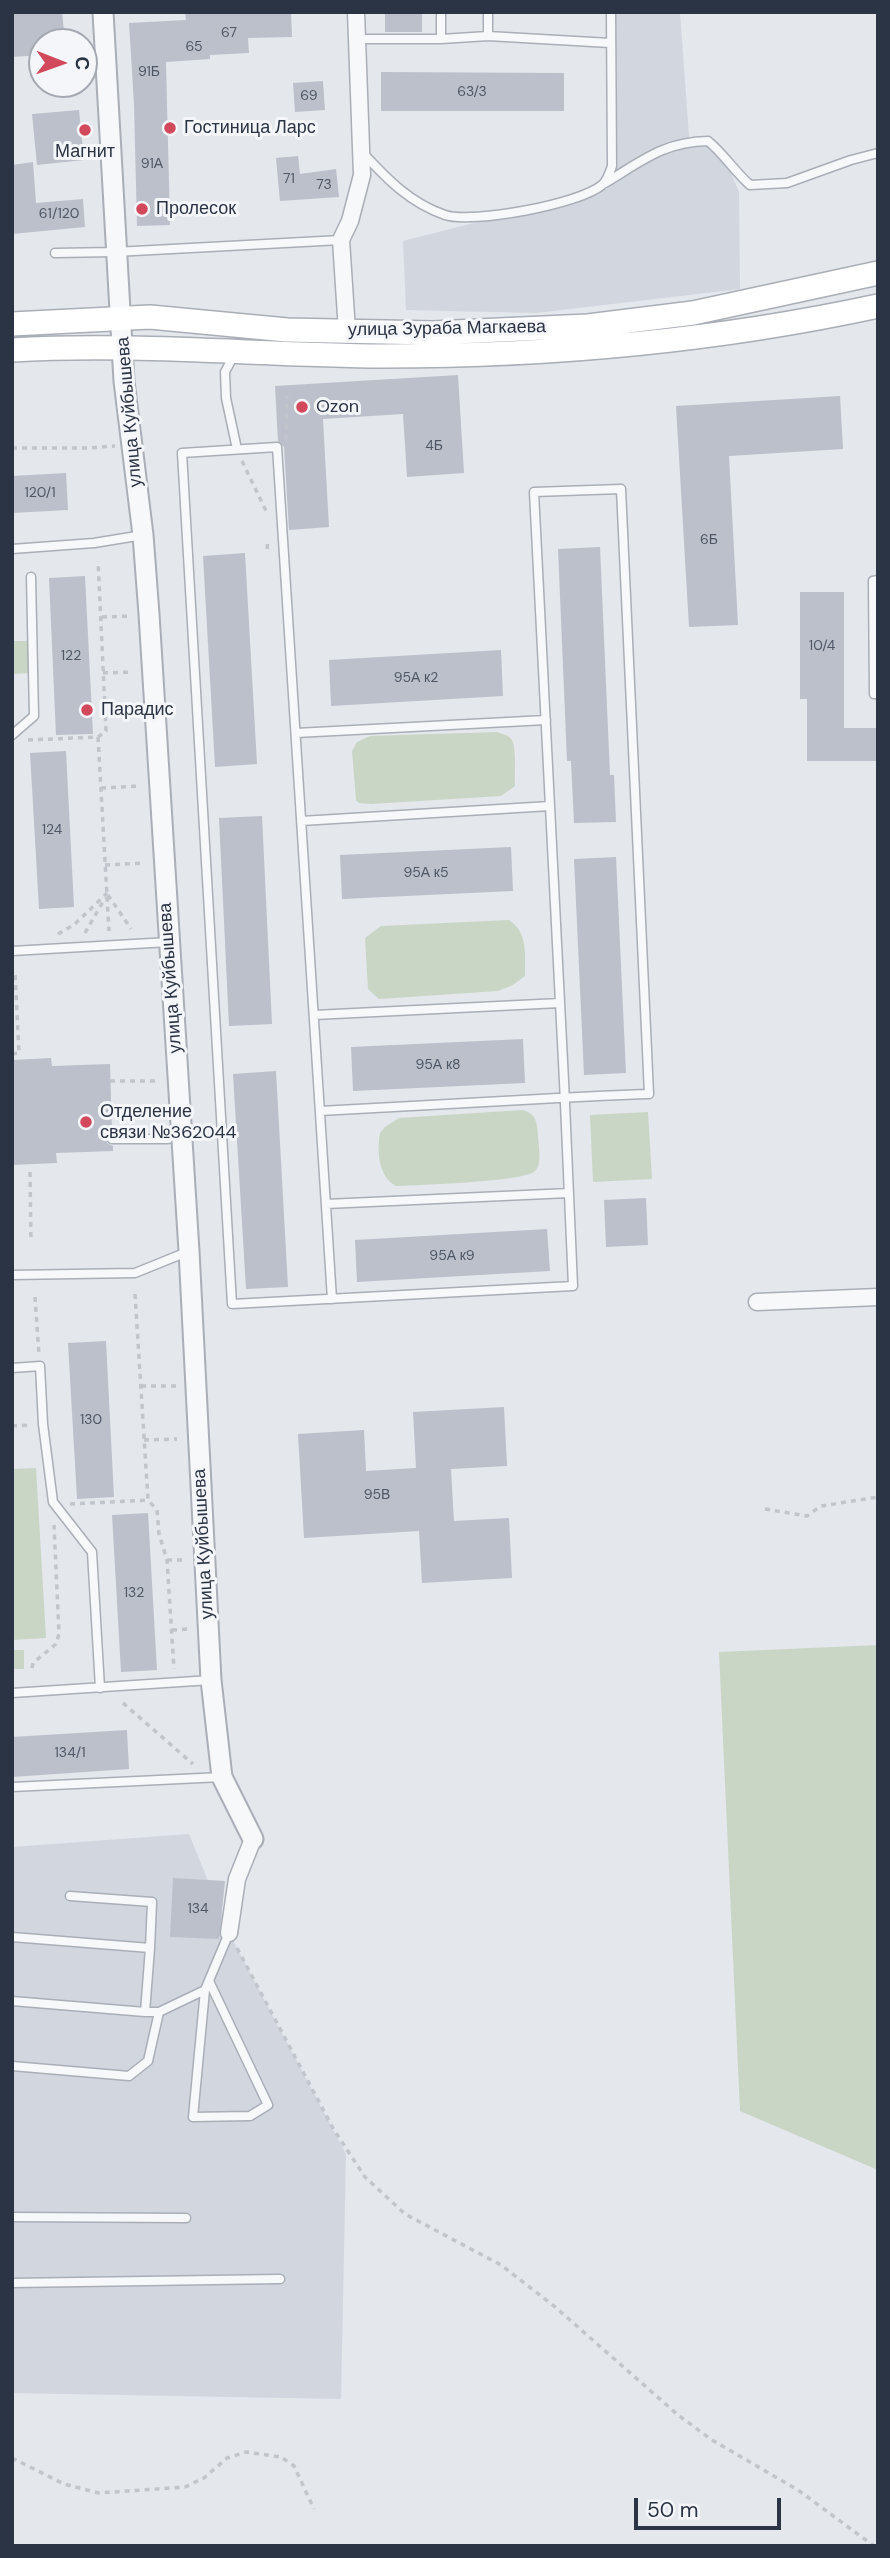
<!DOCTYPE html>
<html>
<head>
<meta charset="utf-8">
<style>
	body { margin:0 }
	#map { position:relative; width:890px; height:2558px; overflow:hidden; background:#e4e7ec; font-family:"DM Sans",sans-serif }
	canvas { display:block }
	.frame { position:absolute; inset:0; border:14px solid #2b3445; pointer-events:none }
	.north { position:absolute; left:28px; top:28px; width:70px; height:70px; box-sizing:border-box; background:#f4f6f9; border:2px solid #a4a8b1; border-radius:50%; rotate:91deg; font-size:19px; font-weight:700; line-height:28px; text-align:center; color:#2b3445 }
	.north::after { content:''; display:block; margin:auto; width:24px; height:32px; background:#d1495b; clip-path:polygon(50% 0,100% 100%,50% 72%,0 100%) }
	.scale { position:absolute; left:634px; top:2498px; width:147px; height:32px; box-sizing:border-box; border:4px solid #2b3445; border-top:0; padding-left:9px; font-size:21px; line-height:24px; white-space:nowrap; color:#2b3445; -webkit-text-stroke:5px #f4f6f9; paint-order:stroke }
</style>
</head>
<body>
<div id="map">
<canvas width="890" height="2558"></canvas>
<div class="frame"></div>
<div class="north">С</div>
<div class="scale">50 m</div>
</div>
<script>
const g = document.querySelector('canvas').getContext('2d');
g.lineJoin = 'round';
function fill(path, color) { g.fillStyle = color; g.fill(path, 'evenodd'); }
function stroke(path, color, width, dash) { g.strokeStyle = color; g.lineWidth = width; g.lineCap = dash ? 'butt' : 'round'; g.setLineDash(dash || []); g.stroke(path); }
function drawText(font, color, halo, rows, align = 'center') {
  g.font = font + ' "DM Sans",sans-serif'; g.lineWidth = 6; g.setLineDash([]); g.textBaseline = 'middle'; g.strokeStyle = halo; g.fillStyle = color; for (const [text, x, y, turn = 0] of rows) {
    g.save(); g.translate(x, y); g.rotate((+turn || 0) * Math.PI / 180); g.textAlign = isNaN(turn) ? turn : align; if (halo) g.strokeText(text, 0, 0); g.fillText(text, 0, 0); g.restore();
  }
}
const built = new Path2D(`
	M614,12H680L689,137L724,157L739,192L740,289L536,313L406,310L403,241L607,189Z
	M189,1834L229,1933L346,2154L341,2399L12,2393V1847Z`);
const green = new Path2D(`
	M12,641H28L29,673L12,674Z
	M497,732C502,734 509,735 512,740C517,752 514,773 515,786L501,796L371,804L359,803L356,800L352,751L357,742L370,736Z
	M509,920C528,932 525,955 525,976L513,985L498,991L379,999L368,989L365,938L381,926Z
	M523,1110C536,1114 537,1122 538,1135C538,1145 543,1164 535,1171C524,1182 417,1185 396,1186C378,1176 377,1152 380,1133L385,1127L399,1118Z
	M648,1112L652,1179L593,1182L590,1115Z
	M36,1468L46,1638L12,1640V1469Z
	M878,1645V2170L740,2111L719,1652Z
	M12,1650H24V1669H12Z`);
const building = new Path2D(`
	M12,12H62L65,41L42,42V55L12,57Z
	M185,12H291L292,37L248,38L249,53L210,55V59L166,62L170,225L137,226L134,104L129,23L186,20Z
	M385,12H422V32H385Z
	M381,72L564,73V111H381Z
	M323,81L325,110L295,112L293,83Z
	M79,110L84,160L37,165L32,114Z
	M298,156L300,174L336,169L339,197L280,201L276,158Z
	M33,162L36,203L83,199L85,227L12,234V165Z
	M458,375L464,473L407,477L403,414L323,419L329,527L289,530L284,447L278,441L275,386Z
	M840,396L843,449L729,456L738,625L689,627L676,406Z
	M66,473L68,510L12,513V476Z
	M600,547L610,775H614L616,822L574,823L571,761H567L558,549Z
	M245,553L257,764L215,767L203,556Z
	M85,576L93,734L56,735L49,578Z
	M800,592H844V728H878V761H807V699H800Z
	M501,650L503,696L331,706L329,660Z
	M66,751L74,907L39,909L30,753Z
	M262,816L272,1024L229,1026L219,818Z
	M511,847L513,891L342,899L340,855Z
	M616,857L626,1073L584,1075L574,859Z
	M523,1039L525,1083L353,1091L351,1047Z
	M51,1058L52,1066L110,1064L112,1132L107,1135L106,1140L108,1144L113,1146V1151L56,1153L57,1163L12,1165V1060Z
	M276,1071L288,1287L246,1289L233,1074Z
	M646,1198L648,1245L606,1247L604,1200Z
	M547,1229L550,1271L357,1282L355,1240Z
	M106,1341L114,1497L77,1499L68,1343Z
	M504,1407L507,1466L451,1469L454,1521L509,1518L512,1578L422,1583L419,1531L304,1538L298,1434L364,1430L366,1471L416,1468L413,1412Z
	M148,1513L157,1670L121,1672L112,1515Z
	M127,1730L129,1769L12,1777V1737Z
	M173,1878L225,1881L219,1939L170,1937Z`);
const path = new Path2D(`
	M286,439L287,396
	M12,448H89L115,446
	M242,461L266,511
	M267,549L268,540
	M102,617L132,616
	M103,673L133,672
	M98,737L109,931
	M28,740L98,737L106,731L98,561
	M101,788L140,786
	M105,865L145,863
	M108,895L131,929
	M85,933L105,898
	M58,934L75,924L107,893
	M12,1054L19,1053L15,973
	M110,1081H159
	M30,1172L31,1242
	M135,1294L148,1500L157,1510L159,1534L167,1560L174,1669
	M35,1297L39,1355
	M141,1386H176
	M12,1426L31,1425
	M144,1440L177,1439
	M70,1504L148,1500
	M765,1509L807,1516L821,1506L878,1497
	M167,1560H186
	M172,1630L189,1629
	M32,1668L33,1663L56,1644L59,1634L54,1525
	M123,1703L193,1764
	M237,1948L334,2130L365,2177L405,2214L501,2265L554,2306L678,2415L712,2440L798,2490L874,2546
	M12,2458L64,2484L99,2493L185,2487L204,2478L227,2458L246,2452L281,2457L294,2466L314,2509`);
const service = new Path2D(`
	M488,36V12
	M358,39H441L488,36L610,43
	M441,39V12
	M363,153C387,179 410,203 445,215C472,224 580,204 602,185C607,181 610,172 612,166L611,12
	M605,183C642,161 663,142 708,141C724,154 734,171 750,185L787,183L851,160L878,153
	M55,253L115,252L341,240
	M234,355L225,372L226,398L237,449
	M12,549L94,543L143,535
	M878,580L873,581L874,694H878
	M296,733L546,720
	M12,735L34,716L31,577
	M301,821L550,806
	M12,951L169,942
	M314,1015L560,1003
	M320,1111L540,1099C576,1097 613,1095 649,1094L621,489L534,492L564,1081C567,1149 570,1217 573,1286L232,1304L182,453L277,447L332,1299
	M112,1139H168
	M326,1204L569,1193
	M12,1275L135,1273L187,1252
	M12,1368L40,1366L43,1424L53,1502L92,1552L100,1688
	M12,1693L211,1680
	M12,1787L222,1777
	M70,1896L152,1902L150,1948
	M12,1937L150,1948L145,2012H159L205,1990L229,1933
	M205,1990L193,2117L250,2116L268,2105L209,1981
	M12,2001L145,2012
	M12,2066L129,2076L148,2061L159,2012
	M12,2217L186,2218
	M12,2283L280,2279`);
const minor = new Path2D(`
	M347,331L341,240L350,221L362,175L356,12
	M757,1302L878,1297
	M229,1933L237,1879L253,1839`);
const tertiary = new Path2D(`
	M103,12L124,381L143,535L149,614L189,1251L211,1680L222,1777L253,1839`);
const secondary = new Path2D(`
	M12,324L150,317L287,330L433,333L588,326L693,313L878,273
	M12,350C136,343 259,355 383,356C549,356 716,341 878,306`);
const markers = [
	[170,128,7,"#d1495b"],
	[85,130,7,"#d1495b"],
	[142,209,7,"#d1495b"],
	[302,407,7,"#d1495b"],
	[87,710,7,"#d1495b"],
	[86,1122,7,"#d1495b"]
];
const numberNames = [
	["67",229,33],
	["65",194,47],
	["91Б",149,72],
	["63/3",472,92],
	["69",309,96],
	["91А",152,164],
	["71",289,179],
	["73",324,185],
	["61/120",59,214],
	["4Б",434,446],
	["120/1",40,493],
	["6Б",709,540],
	["10/4",822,646],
	["122",71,656],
	["95А к2",416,678],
	["124",52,830],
	["95А к5",426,873],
	["95А к8",438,1065],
	["95А к9",452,1256],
	["130",91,1420],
	["95В",377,1495],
	["132",134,1593],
	["134/1",70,1753],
	["134",198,1909]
];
const poiNames = [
	["Гостиница Ларс",184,128],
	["Магнит",85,152,"center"],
	["Пролесок",156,209],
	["Ozon",316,407],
	["Парадис",101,710],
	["Отделение",100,1112],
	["связи №362044",100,1133]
];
const streetNames = [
	["улица Зураба Магкаева",447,329,-1],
	["улица Куйбышева",130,412,-95],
	["улица Куйбышева",171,978,-94],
	["улица Куйбышева",204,1544,-93]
];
fill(built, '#d2d6de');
fill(green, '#c9d6c5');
fill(building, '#bbc0ca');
stroke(service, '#a9aeb7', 11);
stroke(minor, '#a9aeb7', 19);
stroke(tertiary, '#a9aeb7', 23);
stroke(secondary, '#a9aeb7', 26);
stroke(path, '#c2c5cb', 3.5, [5, 5]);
stroke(service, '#f7f8fa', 8);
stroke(minor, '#f7f8fa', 16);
stroke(tertiary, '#f7f8fa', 19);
stroke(secondary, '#fff', 23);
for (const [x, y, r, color] of markers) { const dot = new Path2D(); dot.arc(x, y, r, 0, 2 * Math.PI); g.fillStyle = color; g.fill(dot); stroke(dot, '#f4f6f9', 2.5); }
drawText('14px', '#4f5766', null, numberNames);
drawText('18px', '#2b3445', '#f4f6f9', poiNames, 'left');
drawText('18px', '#2b3445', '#f4f6f9', streetNames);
</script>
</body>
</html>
